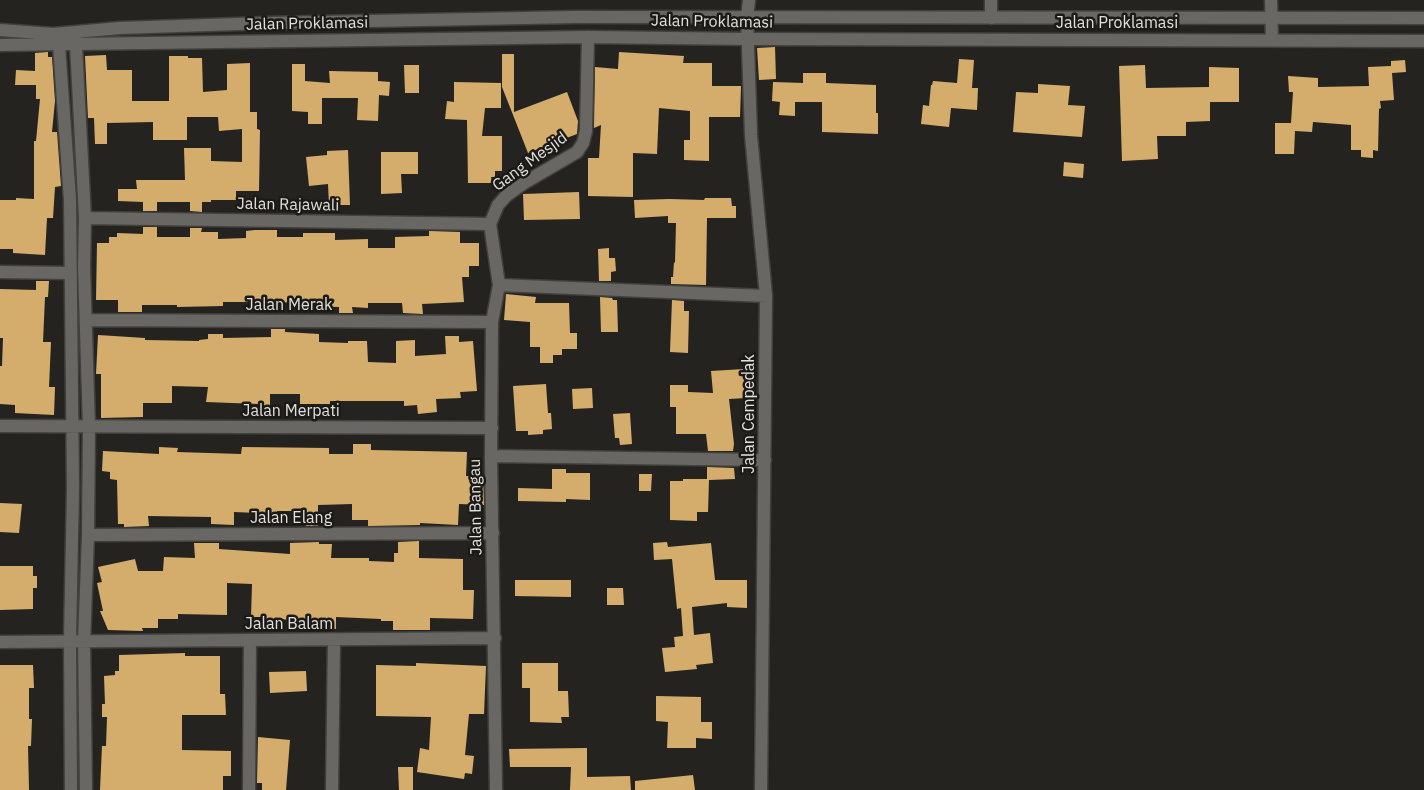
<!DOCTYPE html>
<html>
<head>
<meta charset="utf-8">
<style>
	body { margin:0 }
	canvas { display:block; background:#252320 }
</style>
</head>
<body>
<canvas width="1424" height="790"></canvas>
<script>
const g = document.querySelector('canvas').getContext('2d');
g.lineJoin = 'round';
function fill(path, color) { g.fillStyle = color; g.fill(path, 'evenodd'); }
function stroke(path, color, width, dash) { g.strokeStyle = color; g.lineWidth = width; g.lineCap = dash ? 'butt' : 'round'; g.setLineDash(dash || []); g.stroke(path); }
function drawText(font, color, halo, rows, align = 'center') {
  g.font = font + ' "IBM Plex Sans",sans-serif'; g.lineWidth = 5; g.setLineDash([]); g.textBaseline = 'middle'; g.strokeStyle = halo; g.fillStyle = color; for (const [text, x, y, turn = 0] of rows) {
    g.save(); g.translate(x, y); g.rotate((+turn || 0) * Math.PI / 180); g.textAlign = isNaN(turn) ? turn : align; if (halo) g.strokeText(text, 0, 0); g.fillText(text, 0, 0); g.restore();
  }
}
const building = new Path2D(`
	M775,47L776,79L759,80L757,48Z
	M48,52V57H52L55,101L52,132H57L61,186L55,187L53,218H47L45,255L13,253V249H0V200H16V198L34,199V141H36L40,99H36V85H15L16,70L35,71V53Z
	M619,52L684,56L683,63H712V86H741L740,117H709V161L684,160V140H690V111L659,108L657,154L633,153V197L588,196V158H599L601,125L594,128L595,67L618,69Z
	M502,54H514V112L567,92L578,121L577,134L528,153L502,87Z
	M106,55L107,70H132V101H169V56H188V58H202L203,92L227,90V64L250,63V112H257V129L260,130L259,191H236V200H211V202H202V212L190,211V202H157V211H143V202L118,201V189H137L136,180H185L184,148H211V161L242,162V129L219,131L218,117H187V140H153V122L107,123V144H95L94,118H88L85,56Z
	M959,59L974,60L972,88H978L977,110L951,108L949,127L921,124L923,105L929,106L931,85H932L933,81L957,83Z
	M1405,60L1406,72L1392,73L1394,100L1380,101L1381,108L1379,109L1378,151L1373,150V158L1361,157V150H1351V125L1313,122L1312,132L1295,131L1294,154H1275V123H1291L1293,92H1289L1288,76L1318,78V87L1369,86L1368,67L1391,66V61Z
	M292,64H305V81L330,83L329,71L378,72V81L390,82L389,96L379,95L378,121L357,120L358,98H322V124H308V112L292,111Z
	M404,65H419V93H405Z
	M1145,65L1146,88L1209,87V67L1239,68V102H1210V121L1186,122V136H1157L1158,159L1122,161L1119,66Z
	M803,73H826V83L876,85V113H878V134L822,132V102H795V116L779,115L780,102L772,101L773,82L803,83Z
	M454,82L501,83V108H485L482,136H502V171H495V177H491L492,183H468L467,120L445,119L447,101L454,102Z
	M1038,84L1070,86L1068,105L1085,106L1082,137L1013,132L1016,92L1038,93Z
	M348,150L350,205H329L328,184L309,186L306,157L327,155V151Z
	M381,152H418V174H401L402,193L381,194Z
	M1064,162L1084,164L1083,178L1063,176Z
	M579,192L580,219L524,220L523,194Z
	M705,198H731L732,206H736V218H707L706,285L671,284V277H673L674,262L675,263L676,223H668V216L635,218L634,200L670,199L704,200Z
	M143,227H157V237H190V228H202L201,232H218V239L246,238V231L255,230H277V237H303V233H335V240L368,239V248H395V237L429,236V231L460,232V243H479V266H469V277H462L464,302L422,304L423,314L403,313L402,303H368V308L352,307L353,313H339V307L308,306V303L275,302L274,306L260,305V303L252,302H223V306L177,307V305H142V312H118V300H96L97,243H109V237H117V233L143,234Z
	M609,248V258H615L616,271L611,272V281H599L598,249Z
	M36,281H49L48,297H45L43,342H51L49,387H55L54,415L15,413V405L0,404V366H2L3,338H0V289L36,290Z
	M506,294L536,297L535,303H569L570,333H577V349H562V355H553V363H540V347H530V322L504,320Z
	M600,297L612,298L613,300H617L618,332H601Z
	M672,300L684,301V311H689L688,353L670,352Z
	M271,329H285V332L319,334V342L348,343V341H367L368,362L396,363V341L415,340V356L446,354L445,336H459V342L473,341L477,391L460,392L461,398L436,399L437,412L418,414L417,405L404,406V401H330V404H300V394H270V409L258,408V404L206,402L208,387L172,386V403H143V417L101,418V374H96L98,335L145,338V340L199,341V340L208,339V334H223V338L271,337Z
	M744,369L746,398L729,399L734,444L733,451H708L706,434H676V407H670V385H688V392L713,393L711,371Z
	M546,384L548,413H551L552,429L543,430V434L528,435V431H516L513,386Z
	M592,388L593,408L573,409L572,389Z
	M630,413L632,444L620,445L619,438H615L613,414Z
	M353,444H371V450L467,452L466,476H483L484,505L459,504L458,525L420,523V525L368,526V520H352V504L318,505V526H306L305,511H277V525H258V513L234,512V525L211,524V517L148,516L149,526L124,527V524H118L117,480L110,479V472L102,471L103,451L159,454V447L178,448L177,452L241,454L242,447L329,448V454H353Z
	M707,467L734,468L735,479L709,480L708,512H697V521L670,520V481H683V479H707Z
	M552,469H566V473H590V500L566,499V502L518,501V488L552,489Z
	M639,474H652L651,491H639Z
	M0,503L22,504L19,533L0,532Z
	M419,541V558L463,559V590H474L473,619L430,618V630H393V621H381V619L336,617V629L322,628V621L274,619V622H261V617H251L252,584L227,583V615L178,614V619H158V628H142L143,631L108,630L100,611H103L97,583L102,582L98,567L135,559L138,571H163L164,557L195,558L194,543H219V549L290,554V543L319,542V544H332L331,558H369V561L394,562V553H398V542Z
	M667,542L668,547L711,543L715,580H747V608L727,607V603L692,607L694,635L710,633L713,663L696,665L697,669L665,672L662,648L675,647L674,637L683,636L681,608L677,609L672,559L654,560L653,543Z
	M0,566H33V576H37V588H33V609L0,610Z
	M515,580H571V597L515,596Z
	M607,588H623L624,605H607Z
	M185,653V656H220V694H225L226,715H182V750L231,751V776H223V790H100L102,746H106L107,717H102V704H105L104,676L115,675V671H119V655Z
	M416,663L486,666L484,714H469L465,755L474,756L472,774L465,773L464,779L417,772L420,748L429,750L431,717L376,716V665L416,666Z
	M522,663H558V691H568L569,717H561L562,723L530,722V688H522Z
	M0,665H33L34,688H29V719H32L31,746H28L29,790H0Z
	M306,671L307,691L270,693L269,672Z
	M656,696L701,697V722H712V739L696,738V748H667L668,722L656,721Z
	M258,737L290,740L286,790H262V783H257Z
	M587,748V777L630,776L631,790H570L571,767H510L509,749Z
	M398,767H413V790H399Z
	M693,775L695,790H635V781Z`);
const minor = new Path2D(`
	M749,0L747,18L751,135L766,296L761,790
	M1271,0L1272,40
	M991,18V0
	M74,33L76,45L85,218L84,267L89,427L88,535L84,642L86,790
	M54,37L59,45L70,200L73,488L70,640L71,790
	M85,218L490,224
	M490,224L499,285L492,322L491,456L496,790
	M490,224L498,205L507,195L524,183L577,152L583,143L586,131L588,37
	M0,272L70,273
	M499,285L766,296
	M86,320L492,322
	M0,426L492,428
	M491,456L765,460
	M88,535L493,533
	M0,642L495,638
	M249,790L250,640
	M332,790L334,640`);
const tertiary = new Path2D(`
	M0,30L53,34L120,28L267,23L575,17L1424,18
	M0,45L588,37L749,39L1424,41`);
const streetNames = [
	["Jalan Proklamasi",712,22,1],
	["Jalan Proklamasi",1117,23],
	["Jalan Proklamasi",307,24,-1],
	["Gang Mesjid",530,162,-36],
	["Jalan Rajawali",288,205,1],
	["Jalan Merak",289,305],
	["Jalan Merpati",291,411],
	["Jalan Cempedak",749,414,-90],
	["Jalan Bangau",476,507,-91],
	["Jalan Elang",291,518],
	["Jalan Balam",289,624]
];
fill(building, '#d4ad6c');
stroke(minor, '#41403d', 15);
stroke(tertiary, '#41403d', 15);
stroke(minor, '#696763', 12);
stroke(tertiary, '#696763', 12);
drawText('16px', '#e1e0dd', '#1c1a17', streetNames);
</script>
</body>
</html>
